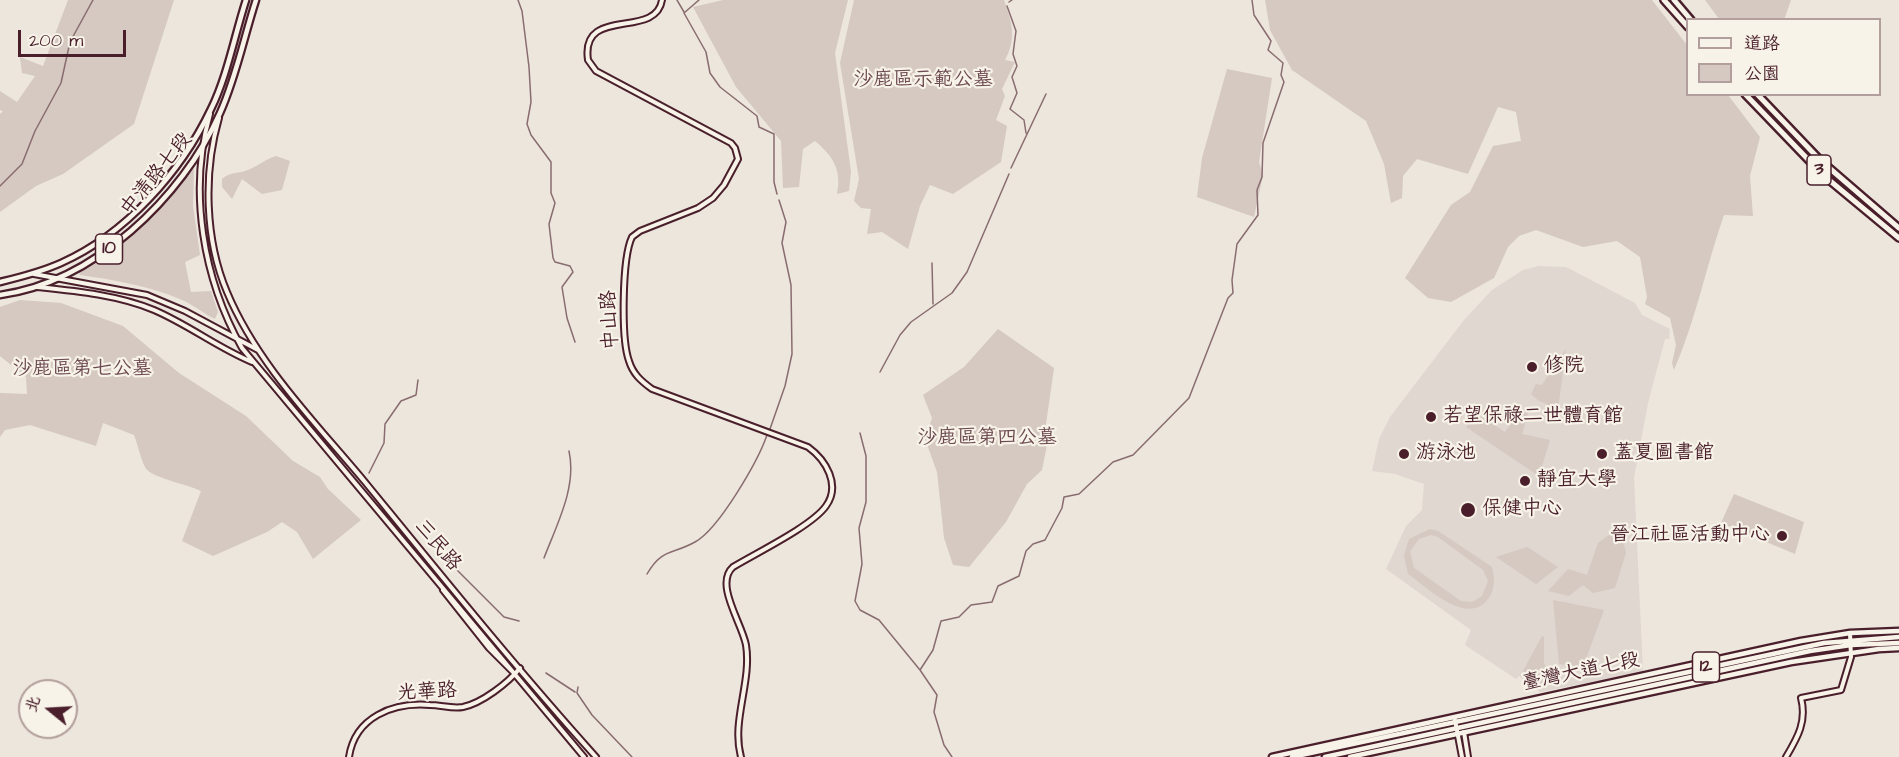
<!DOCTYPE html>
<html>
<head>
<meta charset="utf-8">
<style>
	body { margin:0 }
	#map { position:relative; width:1899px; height:757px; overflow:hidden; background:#ece6dd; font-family:"Architects Daughter","LXGW WenKai TC",sans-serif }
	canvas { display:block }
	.legend { position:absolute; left:1686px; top:18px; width:195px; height:78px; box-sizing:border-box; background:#f7f3e8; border:2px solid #b29e9c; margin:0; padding:8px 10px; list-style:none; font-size:18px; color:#4a1f2b }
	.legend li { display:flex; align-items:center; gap:12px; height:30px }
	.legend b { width:30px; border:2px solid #b29e9c }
	.north { position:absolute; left:18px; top:679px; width:60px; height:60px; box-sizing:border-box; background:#f7f3e8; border:2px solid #b29e9c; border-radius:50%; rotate:288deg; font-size:16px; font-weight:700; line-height:24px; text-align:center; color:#4a1f2b }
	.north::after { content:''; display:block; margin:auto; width:21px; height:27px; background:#4a1f2b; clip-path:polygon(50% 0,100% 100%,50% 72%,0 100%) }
	.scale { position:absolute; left:18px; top:30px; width:108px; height:27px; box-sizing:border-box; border:3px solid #4a1f2b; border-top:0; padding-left:8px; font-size:18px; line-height:21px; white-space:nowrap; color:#4a1f2b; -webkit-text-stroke:4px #f7f3e8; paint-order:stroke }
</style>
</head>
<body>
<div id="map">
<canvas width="1899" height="757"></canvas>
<ul class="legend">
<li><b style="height:8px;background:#f7f3e8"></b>道路</li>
<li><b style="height:16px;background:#d5c9c2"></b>公園</li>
</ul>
<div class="north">北</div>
<div class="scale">200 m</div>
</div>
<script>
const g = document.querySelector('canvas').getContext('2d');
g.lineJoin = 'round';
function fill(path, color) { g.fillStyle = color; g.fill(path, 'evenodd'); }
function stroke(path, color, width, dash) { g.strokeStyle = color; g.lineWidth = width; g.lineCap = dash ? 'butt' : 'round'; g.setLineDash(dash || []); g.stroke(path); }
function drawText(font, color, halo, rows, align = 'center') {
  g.font = font + ' "Architects Daughter","LXGW WenKai TC",sans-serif'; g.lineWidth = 4.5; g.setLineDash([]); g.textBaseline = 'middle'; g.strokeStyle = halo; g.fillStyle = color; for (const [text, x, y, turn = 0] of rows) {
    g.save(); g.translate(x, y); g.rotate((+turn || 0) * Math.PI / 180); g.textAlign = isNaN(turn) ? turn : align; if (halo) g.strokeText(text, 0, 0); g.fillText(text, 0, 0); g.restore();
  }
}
const built = new Path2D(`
	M1539,266L1566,267L1635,303L1642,315L1670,329L1669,339H1665L1648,403L1634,478L1643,672L1540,692L1519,676L1516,679L1465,645L1471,630L1386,569L1406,526L1422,510L1424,484L1395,474L1372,471L1379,439L1390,417L1464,320L1492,290L1523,270Z`);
const green = new Path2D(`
	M68,0H174L134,124L63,174L36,186L0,212V114L3,111L0,110V91L17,102L35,76L22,73L20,57L43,66Z
	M723,0H848L835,53L851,172L849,191L837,194C842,170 833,156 815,141L803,149L799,187L783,188L781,141L736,87L693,7Z
	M854,0H1004C1012,23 1017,38 1005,60L1015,62L1002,89L1005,96L996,120L1007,126L1001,162L953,194L930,185L920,206L908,249L882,232L867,234L871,209L861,208L854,201L859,179L840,63Z
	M1265,0H1652L1687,45L1688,94L1728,95L1760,137L1750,176L1753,216L1724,215C1706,266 1696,320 1674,370L1672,363L1676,345L1670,318L1645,304L1647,297L1640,257L1617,241L1583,247L1536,230L1519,236L1508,247L1494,278L1451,302L1428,298L1405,278L1451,205L1470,192L1493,146L1521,141L1516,112L1498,107L1468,174L1417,159L1403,176L1402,198L1391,203L1384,164L1366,121L1292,70L1270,30Z
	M1705,0H1791L1784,20L1719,19Z
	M1227,69L1272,78L1259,162L1263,175L1254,217L1197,197L1202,158Z
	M276,156L290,161L282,190L262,194L242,179L232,199L222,187V179C230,172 235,174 245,171C256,168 265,159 276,156Z
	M194,168L193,206L200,255L185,262L191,292L211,291L218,312L215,319C204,314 194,305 182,300C150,286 115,280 80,275L78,269L102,258L138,231Z
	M20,300L61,303L123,326L179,373L246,416L293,461L320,477L328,489L361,520L313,559L297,532L282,522L267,532L213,556L182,541L201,491C188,484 150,478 145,467C140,457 138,445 134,435L103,423L96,446L30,425L5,430L0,437V393L27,394L26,377L0,356V307Z
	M998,329L1054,368L1045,431L1047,445L1042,470L1027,484L1006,522L969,567L953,565L944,538L937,472L925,439L932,418L923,395L964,367Z
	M1566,349L1558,409L1539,401L1531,394L1536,384L1542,385Z
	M1522,409L1529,410L1522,434L1550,440L1539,476L1466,427L1475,413L1505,432Z
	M1734,494L1804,522L1795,554L1721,523Z
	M1430,529L1438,531L1492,567C1495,578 1495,590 1488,599C1467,627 1427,587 1408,574L1404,555L1409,539ZM1431,535L1438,537L1483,570L1488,581L1482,596L1472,602L1461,601L1414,568L1410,551L1419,539Z
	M1609,535L1623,541L1626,553L1615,588L1593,593L1583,585L1569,596L1548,591L1568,569L1587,575L1598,543Z
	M1527,547L1558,567L1536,584L1496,557Z
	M1553,600L1604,610L1583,667L1559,664Z
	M1542,636L1544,637V663L1552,683L1541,686L1523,671Z`);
const stream = new Path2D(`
	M518,0L522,11L529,67L531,102L527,124L531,135L551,162V193L555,203L549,224L553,258L555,262L570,266L573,272L562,287L567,318L575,342
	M677,0L684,12
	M699,0L684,13L706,52L710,73L720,87L757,116L759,127L774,134V182L777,194
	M1009,2L1012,0
	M1007,6L1016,31L1013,54L1017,66L1012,77L1017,93L1010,109L1024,120L1026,133
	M1011,168L1046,94
	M0,186L22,164L35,131L61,83L70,42L93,0
	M932,263L933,304
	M880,372L900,335L911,322L952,293L967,272L1009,174
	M770,429L785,386L792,354L791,285L782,243L786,222L779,200
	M860,433L866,456V502L859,528L862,564L855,601L860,610L879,620L920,670
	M369,473L384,443L385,424L401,401L416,395L418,380
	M439,552L504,617L519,621
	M544,558C557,524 577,487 569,451
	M647,574C662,548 672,555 695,542C719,529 758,461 767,435
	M546,673L575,692
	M578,687L577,693L592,715L632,757
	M952,757L944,745L934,712L937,695L920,670L933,650L941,621L959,617L971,605L992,602L998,586L1019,576L1026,551L1033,544L1045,540L1062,508L1064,497L1079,494L1113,462L1133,455L1189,398L1228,298L1233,293L1232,280L1237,244L1258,215L1257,190L1262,177L1263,143L1284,82L1281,75L1283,63L1268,50L1271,41L1254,15L1252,0`);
const minor = new Path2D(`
	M662,0C656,40 580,5 588,60L596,71L731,143L735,148L738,159L724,185L713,198L698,208L640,231L632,237C622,258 621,339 629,361C633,374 641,381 652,389L808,447C826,460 841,485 826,506C812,526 756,553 733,567C714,584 742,623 746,645C752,682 731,721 741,757
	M210,114C188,191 203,279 242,348L584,757
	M219,118C203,173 205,240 227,292C257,364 316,423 365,482C441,575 516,668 596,757
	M34,274L147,295L185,311L258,350
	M37,287C76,291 118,295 154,310C189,325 218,348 252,362
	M443,590L489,648L512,671
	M1455,720L1462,757
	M1464,732L1468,757
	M349,757C355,717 393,702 430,705C441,705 452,709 463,707C482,703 508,683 520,668
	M1786,757C1798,737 1807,721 1801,698L1841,690L1851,657L1850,633`);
const major = new Path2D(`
	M0,282C21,277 41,272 61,263C126,234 181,172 211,109C227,77 235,34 246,0
	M0,295C94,282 182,198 220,113C236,78 244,37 256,0
	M1272,757L1801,641L1850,633L1899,631
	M1292,757L1824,643L1899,637
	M1325,757L1810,651L1851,645L1899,643
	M1350,757L1791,662L1879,649L1899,648`);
const highway = new Path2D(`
	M1664,0L1688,27
	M1674,0L1691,20
	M1745,94L1823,175L1899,238
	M1757,94L1820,160L1899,228`);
const markers = [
	[1532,367,6,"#4a1f2b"],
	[1431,417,6,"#4a1f2b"],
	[1404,454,6,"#4a1f2b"],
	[1602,454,6,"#4a1f2b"],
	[1525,481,6,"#4a1f2b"],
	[1468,510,8,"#4a1f2b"],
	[1782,536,6,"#4a1f2b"]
];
const shields = [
	[1819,170,24],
	[109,249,27],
	[1706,667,27]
];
const shieldNames = [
	["3",1819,170],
	["10",109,249],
	["12",1706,667]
];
const parkNames = [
	["沙鹿區示範公墓",923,81],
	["沙鹿區第七公墓",82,370],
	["沙鹿區第四公墓",987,439]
];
const streetNames = [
	["中清路七段",157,175,-51],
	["中山路",611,320,-93],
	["三民路",437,546,50],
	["臺灣大道七段",1581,673,-12],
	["光華路",427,693,-3]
];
const poiNames = [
	["修院",1544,367],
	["若望保祿二世體育館",1443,417],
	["游泳池",1416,454],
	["蓋夏圖書館",1614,454],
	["靜宜大學",1537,481],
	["保健中心",1482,510],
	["晉江社區活動中心",1770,536,"right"]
];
fill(built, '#e0d7d0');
fill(green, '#d5c9c2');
stroke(stream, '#896c6f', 1.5);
stroke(minor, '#4a1f2b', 8);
stroke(major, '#4a1f2b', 9);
stroke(highway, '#4a1f2b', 10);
stroke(minor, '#f7f3e8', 4);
stroke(major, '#f7f3e8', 4.5);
stroke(highway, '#f7f3e8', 5);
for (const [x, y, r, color] of markers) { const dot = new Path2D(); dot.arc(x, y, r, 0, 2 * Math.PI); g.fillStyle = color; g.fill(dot); stroke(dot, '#f7f3e8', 2); }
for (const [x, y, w] of shields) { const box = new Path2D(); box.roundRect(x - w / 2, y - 15, w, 30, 4.5); g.fillStyle = '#f7f3e8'; g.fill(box); stroke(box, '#4a1f2b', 1.5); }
drawText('bold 18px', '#4a1f2b', null, shieldNames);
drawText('20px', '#6d4a51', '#f7f3e8', parkNames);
drawText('20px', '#4a1f2b', '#f7f3e8', streetNames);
drawText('20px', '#4a1f2b', '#f7f3e8', poiNames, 'left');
</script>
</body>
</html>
